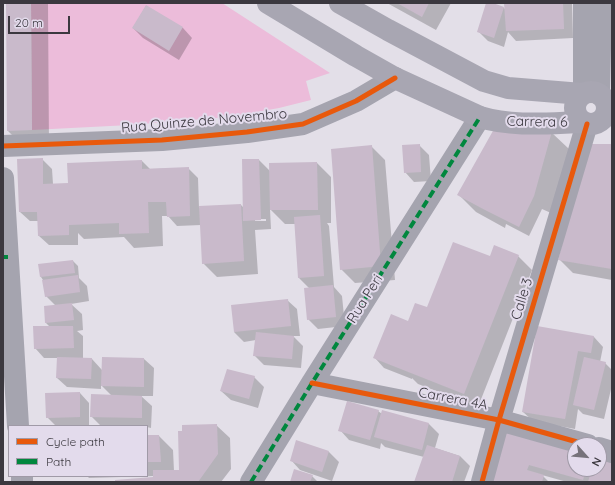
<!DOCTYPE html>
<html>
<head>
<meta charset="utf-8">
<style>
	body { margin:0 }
	#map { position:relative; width:615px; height:485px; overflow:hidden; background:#e3dfe8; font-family:Quicksand,sans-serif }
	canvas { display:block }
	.frame { position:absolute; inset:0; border:4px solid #3b383f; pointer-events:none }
	.legend { position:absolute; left:8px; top:425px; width:140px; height:52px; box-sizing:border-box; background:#e3dbec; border:1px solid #a09aa7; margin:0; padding:5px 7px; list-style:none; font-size:12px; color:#3b383f }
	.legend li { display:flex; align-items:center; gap:8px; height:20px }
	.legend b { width:20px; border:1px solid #a09aa7 }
	.north { position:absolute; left:567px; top:437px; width:40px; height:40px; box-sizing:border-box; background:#e3dbec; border:1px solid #a09aa7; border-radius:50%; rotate:117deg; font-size:11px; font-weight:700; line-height:16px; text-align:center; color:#3b383f }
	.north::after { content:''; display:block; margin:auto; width:14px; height:18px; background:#76727a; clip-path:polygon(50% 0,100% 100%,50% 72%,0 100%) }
	.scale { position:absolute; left:8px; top:16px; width:62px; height:18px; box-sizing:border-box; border:2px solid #3b383f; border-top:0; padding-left:5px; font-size:12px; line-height:14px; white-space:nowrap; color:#3b383f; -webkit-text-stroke:3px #e3dbec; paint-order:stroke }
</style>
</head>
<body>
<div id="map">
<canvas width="615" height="485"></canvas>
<div class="frame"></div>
<ul class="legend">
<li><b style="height:5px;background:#e8590c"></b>Cycle path</li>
<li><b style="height:5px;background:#00873e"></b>Path</li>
</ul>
<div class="north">N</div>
<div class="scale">20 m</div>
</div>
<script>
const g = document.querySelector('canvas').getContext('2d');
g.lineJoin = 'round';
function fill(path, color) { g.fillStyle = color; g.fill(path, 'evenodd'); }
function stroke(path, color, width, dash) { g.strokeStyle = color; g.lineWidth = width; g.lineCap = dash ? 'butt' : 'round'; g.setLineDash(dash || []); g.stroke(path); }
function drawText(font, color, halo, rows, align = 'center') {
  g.font = font + ' Quicksand,sans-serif'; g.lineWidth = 4; g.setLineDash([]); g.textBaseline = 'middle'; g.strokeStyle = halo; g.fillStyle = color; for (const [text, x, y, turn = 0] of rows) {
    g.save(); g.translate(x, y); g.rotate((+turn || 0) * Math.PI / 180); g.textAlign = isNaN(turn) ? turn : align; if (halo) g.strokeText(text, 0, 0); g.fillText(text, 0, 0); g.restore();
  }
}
const green = new Path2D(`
	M31,3H222L330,73L306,81L311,100L279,108L228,117L130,125L32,130Z`);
const shadow = new Path2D(`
	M7,3H48L49,147L25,148L8,131Z
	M387,3H451L436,30Z
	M487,3H490L504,8L506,10L505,3H572L573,38L516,41L508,32L504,47L488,41L478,31Z
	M146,6L183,28L192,38L179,60L143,38L133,28Z
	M551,132L569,149L551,213L542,209L529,236L506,224L505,228L476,212L458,194Z
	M419,145L429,155L431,181L414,182L405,172Z
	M612,145V280L573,273L559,259Z
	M371,146L385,160L395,280L355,283L341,269Z
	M42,159L52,169L53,184H69L142,161L150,169L188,168L198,178L199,208L241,205L244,208L259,160L270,171L317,163L331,177V223H327L329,226L334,287L342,296L345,326L318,329L308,319L309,288L299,278L295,224H285L270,209L271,229L255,230L258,274L217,277L203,263L201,225L177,226L168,216H162L163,246L134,248L124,237L84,239L78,233V245H49L39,236V221H30L20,212ZM255,219H266V221H255Z
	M518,256L532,270L478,407L418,384L412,378V379L384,368L375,358L409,322L428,309L490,258Z
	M73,261L78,266L79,278L87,286L89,301L71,304L82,314L83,330L77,331L83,336V359H92L102,370L144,359L154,368L153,396H141L152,406L151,428L147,427V426H101L91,416L112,396L101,385V389L67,387L57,378L58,358H44L35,348L50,327L46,323L45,307L56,306L46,296L43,280L41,277L39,265Z
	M287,300L297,309L300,336H293L303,346L301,368L264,365L254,355L256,340L244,342L234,332Z
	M538,327L594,337L603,347L600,362L605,363L612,370V385L604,419L583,414L578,409L575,429L533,421L523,412Z
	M254,377L264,387L258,408L231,400L221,391Z
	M80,393L89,403V426H56L47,417Z
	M378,411L382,414L383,412L429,424L439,434L435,448L460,456L470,466L464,482H415L424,457L385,447L381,443L380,449L349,440L340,430Z
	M216,425L230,438L231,469L221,482H116L154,478V476L89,478L87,476H147V436H159L173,450L174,471H180Z
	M506,432L575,469H599L612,482H567L542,475L549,482H491Z
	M297,442L329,452L339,462L332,481L300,470L291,460Z
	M312,476L318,482H291Z`);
const building = new Path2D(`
	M6,3H31L32,130L7,131Z
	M397,3H429L422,17Z
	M486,3H493L504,7L494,38L477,32Z
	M504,3H563L564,29L506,31Z
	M146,5L183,27L169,51L132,28Z
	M494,129L552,131L534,196L519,227L487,211L457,195Z
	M420,144L421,172L404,173L402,145Z
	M589,144H612V269L558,260Z
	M372,145L381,266L340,270L331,149Z
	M43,158V184L68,183L67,163L142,160V169L189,167L190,216L167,217L166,202H148L149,233L119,234V223L69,225V235L38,236L37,212H19L17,159Z
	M242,159H259L261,220L243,221Z
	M317,162L318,210H270L269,163Z
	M241,204L244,261L202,264L199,206Z
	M320,215L324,276L298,278L294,217Z
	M453,242L490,256L494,245L519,255L464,394L373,358L391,314L408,321L415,303L427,307Z
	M73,260L75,273L40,277L38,264Z
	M78,275L80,292L45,297L42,280Z
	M333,285L336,317L307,320L304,288Z
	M288,299L291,326L234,332L231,305Z
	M72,303L74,320L45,323L44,306Z
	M33,326H73L74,348L34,349Z
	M537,326L594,336L591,353L578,351L565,419L522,412Z
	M256,332L294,336L292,359L253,356Z
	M57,357L92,358L91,379L56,378Z
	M102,357L144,358V387L101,386Z
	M584,357L606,362L594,410L573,405Z
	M227,369L255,376L249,399L220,391Z
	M80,392V417L46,418L45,393Z
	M91,394L142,396V418L90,417Z
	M347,401L379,410L370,440L338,431Z
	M382,410L429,423L422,450L374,437Z
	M217,424L218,454L198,482H115V480L153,477V470H179L178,431H182V425Z
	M506,431L575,451V469H586L583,480L529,465L527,470L544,475L542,482H490Z
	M147,435H159L161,462H147Z
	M296,440L329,451L322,472L290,461Z
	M427,445L460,456L452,482H414Z
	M599,457L612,461V482H588L592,469H599Z
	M294,469L313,475L310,482H290Z`);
const minor = new Path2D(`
	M584,93V3
	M599,94L601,3
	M3,146L162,140L247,132L303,124L356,101L395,78
	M3,178L18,426
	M312,383L499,420L588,445
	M599,448L612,452
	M22,476V482
	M251,482L312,383L480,117
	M482,482L499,420L587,124`);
const major = new Path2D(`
	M268,3L356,56L395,78L480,117C513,127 549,123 582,122
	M340,3L388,30L484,81L508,88L582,94
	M575 108a16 16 0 1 1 32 0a16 16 0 1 1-32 0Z`);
const quiet = new Path2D(`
	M3,257H8
	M251,482L312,383L480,117`);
const cycleway = new Path2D(`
	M3,146L162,140L247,132L303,124L356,101L395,78
	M312,383L499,420L588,445
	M482,482L499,420L587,124`);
const streetNames = [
	["Rua Quinze de Novembro",204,121,-5],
	["Carrera 6",537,122,1],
	["Rua Peri",365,299,-58],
	["Calle 3",522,299,-73],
	["Carrera 4A",453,399,11]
];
fill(green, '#ecbcda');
fill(shadow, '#0003');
fill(building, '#c9bacb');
stroke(minor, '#a5a4af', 22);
stroke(major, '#a8a6b2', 22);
stroke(quiet, '#00873e', 4, [8, 4]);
stroke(cycleway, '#e8590c', 5);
drawText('14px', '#3b383f', '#e3dbec', streetNames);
</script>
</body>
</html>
